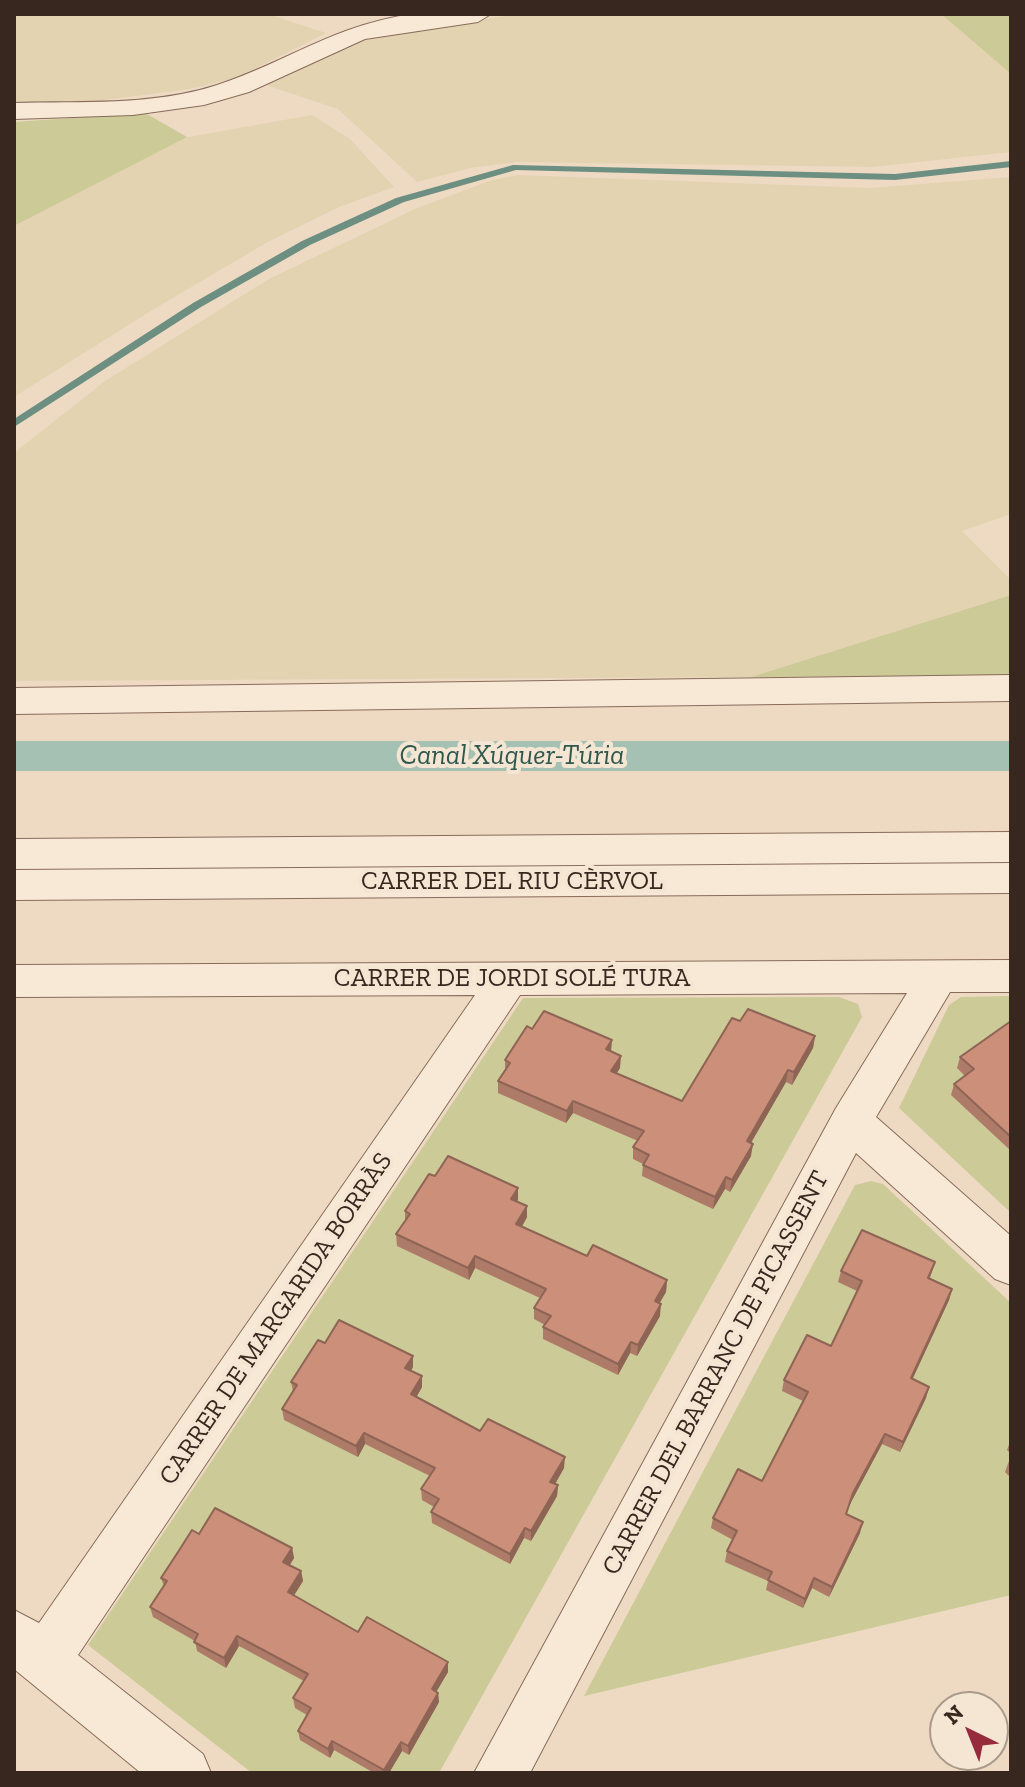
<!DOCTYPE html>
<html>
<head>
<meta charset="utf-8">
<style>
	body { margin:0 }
	#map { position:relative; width:1025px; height:1787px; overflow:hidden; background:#eedac3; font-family:"Zilla Slab",serif }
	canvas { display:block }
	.frame { position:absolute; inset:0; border:16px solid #38271e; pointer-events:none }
	.north { position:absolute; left:929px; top:1691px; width:80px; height:80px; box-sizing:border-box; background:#f5e6d3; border:2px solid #a99a8b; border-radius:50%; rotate:317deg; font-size:22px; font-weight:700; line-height:32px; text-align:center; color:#38271e }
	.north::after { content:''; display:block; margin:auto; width:28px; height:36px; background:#962b3d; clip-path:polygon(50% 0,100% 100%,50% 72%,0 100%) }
</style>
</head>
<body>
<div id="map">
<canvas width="1025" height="1787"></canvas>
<div class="frame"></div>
<div class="north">N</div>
</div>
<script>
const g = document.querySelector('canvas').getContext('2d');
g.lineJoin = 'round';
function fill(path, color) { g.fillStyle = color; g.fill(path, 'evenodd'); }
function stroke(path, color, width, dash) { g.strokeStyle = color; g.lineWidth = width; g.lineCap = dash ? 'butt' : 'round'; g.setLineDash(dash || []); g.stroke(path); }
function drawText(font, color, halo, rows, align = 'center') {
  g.font = font + ' "Zilla Slab",serif'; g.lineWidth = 8; g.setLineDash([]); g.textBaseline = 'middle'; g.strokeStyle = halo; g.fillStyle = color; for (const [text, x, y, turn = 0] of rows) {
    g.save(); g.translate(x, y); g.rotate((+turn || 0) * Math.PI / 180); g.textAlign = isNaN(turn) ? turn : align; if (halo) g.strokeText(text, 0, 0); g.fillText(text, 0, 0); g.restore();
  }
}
const farmland = new Path2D(`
	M14,14H268L326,33L239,77L190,89L98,101L14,105Z
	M517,14H941L1011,74V152L873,167L517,162L470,168L417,182L338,109L266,85L354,41Z
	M312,115L350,139L394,187L339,207L268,242L154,309L14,397V226L183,138Z
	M518,175L870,188L1011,177V514L962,531L1011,580V595L751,677L14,681V453L105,381L269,279L417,208L492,180Z`);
const green = new Path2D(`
	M941,14H1011V74Z
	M145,113L187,137L14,226V122Z
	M1011,595V676L751,677Z
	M1011,996V1213L899,1108L949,1005L961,997Z
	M839,997L858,1004L862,1017L439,1773H252L88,1645L523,998Z
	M871,1181L883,1184L1011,1303V1595L584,1696L855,1185Z`);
const stream = new Path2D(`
	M1011,161V167L895,180L516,170L404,202L310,245L201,307L14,427V419L193,303L302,241L396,198L513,165L895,174Z`);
const canal = new Path2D(`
	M14,741H1011V771H14Z`);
const minor = new Path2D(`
	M413,14H491L478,22L365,39L249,92L204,105L133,115L14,119V103C80,101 153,106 217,85C288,62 333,25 413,14Z
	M1011,675V701L14,714V688Z
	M1011,832V862L14,869V839Z
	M1011,863V893L14,900V870Z
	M1011,960V992H950L876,1117L1011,1236V1285L995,1279L856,1153L530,1773H474L836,1108L907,993L520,995L78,1655L203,1754L211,1773H141L14,1669V1610L39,1623L475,995L14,997V965Z`);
const wall = new Path2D(`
	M740,1021L815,1036L813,1048L792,1085L786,1082L751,1143V1156L730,1192L725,1189L713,1209L642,1176L643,1164L633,1159V1147L638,1141L573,1113L566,1123L498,1093V1081L505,1071V1060L611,1052L620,1068L616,1074L682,1101Z
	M1011,1021V1151L951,1095L954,1084L965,1076L957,1068L960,1057Z
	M435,1176L518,1188L517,1201L527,1217L522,1227L587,1256L667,1280L666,1292L659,1303L660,1316L637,1356L630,1353L618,1375L543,1339V1327L545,1325L534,1319V1308L540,1298L475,1268L469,1280L397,1246L396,1234L405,1221V1211Z
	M935,1262L930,1278L952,1289L949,1300L912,1379L926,1398L900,1452L882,1444L850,1504L846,1514L860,1533L829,1597L812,1588L803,1608L766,1590L768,1581L725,1562L727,1551L733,1540L711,1528L713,1518L762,1481L803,1401L782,1391L784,1380L831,1346L857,1291L838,1282L841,1271Z
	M325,1343L413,1356V1367L411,1371L422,1376V1387L416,1397L480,1431L564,1468L555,1484L558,1485L557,1496L531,1541L524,1538L510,1564L432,1523L431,1512L434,1507L422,1500L421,1489L430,1476L365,1444L358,1457L284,1420L282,1409L293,1391L291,1382Z
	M1011,1439V1454L1007,1450Z
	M1011,1460V1478L1005,1472L1009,1461Z
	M292,1548L294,1558L290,1565L301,1571L303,1581L294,1595L358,1632L448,1662V1672L436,1692L438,1693L439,1702L409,1755L402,1751L389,1773H374L334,1750L330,1758L300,1740L298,1731L307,1715L295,1708L293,1698L304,1681L239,1646L226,1668L197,1651L195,1641L153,1617L150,1607L164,1586L161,1578Z`);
const shadedWall = new Path2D(`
	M815,1036L813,1048L792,1085L794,1072Z
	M612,1040L611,1052L606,1049Z
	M621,1056L620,1068L610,1084L611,1071Z
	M788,1070L786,1082L745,1153L747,1141Z
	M573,1101V1113L566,1123L567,1111Z
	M753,1144L751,1156L730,1192L732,1180Z
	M726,1177L725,1189L713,1209L715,1197Z
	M518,1188V1200L511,1210V1199Z
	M527,1206V1217L516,1236V1224Z
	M475,1256V1268L469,1280L468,1268Z
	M667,1280L666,1292L654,1313L655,1301Z
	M952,1289L949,1300L908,1389L911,1378Z
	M661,1304L660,1316L637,1356L638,1345Z
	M631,1342L630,1353L618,1375V1364Z
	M413,1356V1367L406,1379L405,1368Z
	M422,1376V1387L412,1405L411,1394Z
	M929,1387L926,1398L900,1452L903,1442Z
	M364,1433L365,1444L358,1457L356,1446Z
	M885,1434L882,1444L850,1504L843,1524L853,1493Z
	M565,1457L564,1468L550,1493V1482Z
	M558,1485L557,1496L531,1541V1531Z
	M863,1522L860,1533L829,1597L832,1587Z
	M525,1528L524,1538L510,1564V1554Z
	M292,1548L294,1558L285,1572L283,1562Z
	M301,1571L303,1581L290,1602L288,1592Z
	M814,1578L812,1588L803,1608L805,1599Z
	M237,1636L239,1646L226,1668L224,1658Z
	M448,1662V1672L432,1699V1689Z
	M438,1693L439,1702L409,1755L408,1746Z
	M332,1741L334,1750L330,1758L328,1749Z
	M401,1742L402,1751L389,1773H385L384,1770Z`);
const building = new Path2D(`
	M748,1009L815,1036L794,1072L788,1070L747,1141L753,1144L732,1180L726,1177L715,1197L643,1165L649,1155L633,1147L644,1131L573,1101L567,1111L498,1081L510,1063L505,1060L527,1026L532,1029L544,1011L612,1040L606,1049L621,1056L611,1071L682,1101L732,1018L740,1021Z
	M1011,1021V1137L954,1084L974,1069L960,1057Z
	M448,1156L518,1188L511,1199L527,1206L516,1224L587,1256L593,1245L667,1280L655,1301L661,1304L638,1345L631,1342L618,1364L543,1327L551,1316L534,1308L546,1289L475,1256L468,1268L396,1234L410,1214L405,1211L429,1174L435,1176Z
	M862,1230L935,1262L928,1278L952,1289L911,1378L929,1387L903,1442L885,1434L853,1493L846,1514L863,1522L832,1587L814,1578L805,1599L768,1580L772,1572L727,1551L737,1531L713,1518L738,1469L762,1481L808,1392L784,1380L807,1335L831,1346L862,1281L841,1271Z
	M339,1320L413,1356L405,1368L422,1376L411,1394L480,1431L488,1419L565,1457L550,1482L558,1485L531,1531L525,1528L510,1554L431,1512L439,1499L421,1489L435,1468L364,1433L356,1446L282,1409L297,1385L291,1382L318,1340L325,1343Z
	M215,1508L292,1548L283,1562L301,1571L288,1592L358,1632L367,1617L448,1662L432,1689L438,1693L408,1746L401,1742L384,1770L332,1741L328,1749L298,1731L311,1708L293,1698L308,1674L237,1636L224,1658L194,1642L198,1634L150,1607L167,1581L161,1578L178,1552L192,1530L199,1534Z`);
const streetNames = [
	["CARRER DEL RIU CÈRVOL",512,882],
	["CARRER DE JORDI SOLÉ TURA",512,979],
	["CARRER DE MARGARIDA BORRÀS",276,1319,-56],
	["CARRER DEL BARRANC DE PICASSENT",716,1373,-62]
];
const waterNames = [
	["Canal Xúquer-Túria",512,756]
];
fill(farmland, '#e3d3b1');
fill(green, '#ccca97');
fill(stream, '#6c8f81');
fill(canal, '#a5c1b4');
stroke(minor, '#886b5a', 2);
fill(minor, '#f8e9d7');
fill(wall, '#af7b69');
fill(shadedWall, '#8e6455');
fill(building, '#cb8f7a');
stroke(building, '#8e6455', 2);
drawText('26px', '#38271e', '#f5e6d3', streetNames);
drawText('italic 28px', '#2e584e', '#f5e6d3', waterNames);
</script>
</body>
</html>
